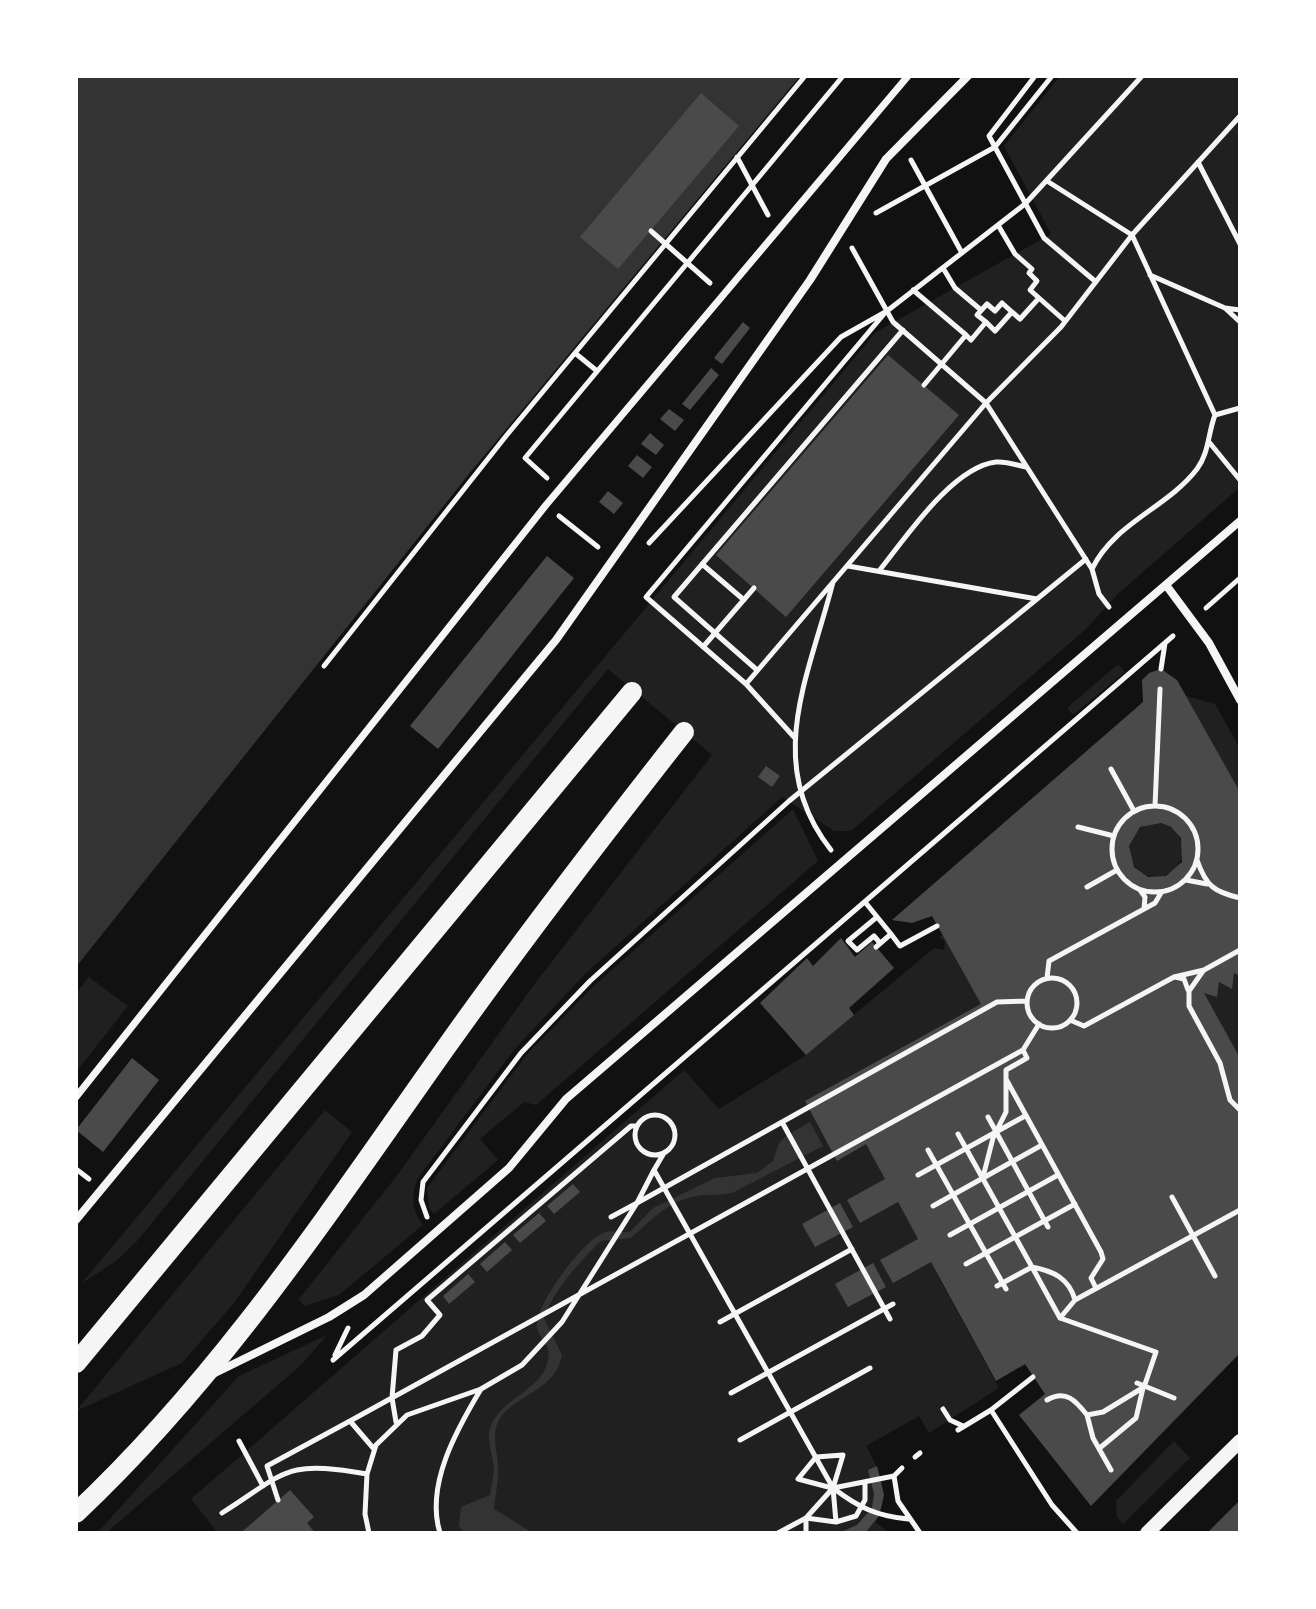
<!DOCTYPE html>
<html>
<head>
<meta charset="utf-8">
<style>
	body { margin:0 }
	#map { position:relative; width:1316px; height:1609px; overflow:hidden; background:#111; font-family:"Asap Condensed",sans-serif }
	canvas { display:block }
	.frame { position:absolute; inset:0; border:78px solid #fff; pointer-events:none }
</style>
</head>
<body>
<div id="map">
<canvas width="1316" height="1609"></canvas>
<div class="frame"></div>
</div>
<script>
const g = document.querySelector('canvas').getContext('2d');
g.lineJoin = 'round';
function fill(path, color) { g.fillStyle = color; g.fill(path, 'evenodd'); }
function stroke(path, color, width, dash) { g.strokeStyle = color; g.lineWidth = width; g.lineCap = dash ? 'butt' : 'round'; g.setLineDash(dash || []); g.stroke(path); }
const green = new Path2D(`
	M1060,76H1240V487L1119,593L1085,630L851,831H834L782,797L584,975L513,1051L418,1178C411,1196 411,1209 423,1225L339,1295L304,1306L299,1299L399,1173L530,990L712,755L608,669L137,1241L116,1261L81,1284L876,332L1051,234L1004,146Z
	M1118,664L1125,672L1073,715L1067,708Z
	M1186,696L1215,704L1240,748V792Z
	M1163,720L1240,848V1229L1150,1296L1020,1368L902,1155L898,1202L999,1388L929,1433L919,1416L866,1446C880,1472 892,1494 875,1522L890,1533H218L191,1499L684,1070L719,1109L806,1055L934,948L944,950L945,941L939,938ZM1177,818L1191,866L1145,886L1118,846L1124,829Z
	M793,809L818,861L536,1105L524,1102L480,1139L498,1160L434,1214L429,1208L427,1188L527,1054L596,984Z
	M1129 850a27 27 0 1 1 54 0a27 27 0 1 1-54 0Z
	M89,977L128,1006L76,1072V993Z
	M325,1110L352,1132L234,1303L182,1363L76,1411Z
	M327,1335L301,1365L106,1533H97L239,1376Z
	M1174,1441L1190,1458L1123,1524L1117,1517L1116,1501Z`);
const water = new Path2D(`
	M76,76H800L469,474L76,967Z
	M810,1122L823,1146L734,1192C720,1197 708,1193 692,1197C666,1203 650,1221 631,1238L601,1241C579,1262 554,1290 544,1318L562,1355C556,1392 511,1395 498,1422C491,1438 499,1455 498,1472C498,1485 495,1496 494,1509L533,1533H465L459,1526L461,1507L490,1495C491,1487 493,1479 494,1471C494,1455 484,1438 492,1423C504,1399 537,1390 546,1367C556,1342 535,1341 537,1322C540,1301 584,1237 606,1232C613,1230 622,1233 630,1232L653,1208L715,1178L757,1173L773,1161L779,1143L786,1136Z`);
const building = new Path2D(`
	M701,93L739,126L618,269L580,237Z
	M743,322L750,328L722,364L714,358Z
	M888,355L959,415L786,617L716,555Z
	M711,368L719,375L690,410L682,404Z
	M669,409L684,420L675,431L660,419Z
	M650,433L664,445L656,455L641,444Z
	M637,455L652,467L643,478L628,466Z
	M608,491L623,503L614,514L599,502Z
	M547,556L574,578L438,749L410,726Z
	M1161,669L1177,680L1240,792V976L1234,973L1232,989L1219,982L1217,997L1204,993L1240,1058V1353L1091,1506L1019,1415L1045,1394L1025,1364L996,1381L931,1262L893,1283L880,1260L918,1239L898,1202L860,1223L847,1200L885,1179L866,1144L837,1161L805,1101L981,1004L932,916L912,923L892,920L1143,702L1142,680L1149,673ZM1161,823L1171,827L1181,838L1182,862L1166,876L1148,877L1134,867L1129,846L1140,827Z
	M766,766L780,776L772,787L758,777Z
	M841,938L855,957L872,942L894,968L849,1008L854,1015L806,1055L760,1003L807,958L813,966Z
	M132,1058L159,1080L103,1152L76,1130Z
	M573,1184L580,1192L554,1214L547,1206Z
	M840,1203L853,1227L815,1247L802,1224Z
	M539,1213L546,1221L520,1243L513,1235Z
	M505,1242L512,1250L487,1272L480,1264Z
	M873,1263L886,1287L848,1307L835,1284Z
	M468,1274L475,1282L449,1304L443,1296Z
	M877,1466L884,1495L879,1516L865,1533H839L857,1525L872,1508L874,1494L868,1470Z
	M290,1490L314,1517L307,1523L315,1533H244L243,1531Z
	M1240,1500V1533H1207Z`);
const path = new Path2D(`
	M1035,76L989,136L1044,238L1096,282
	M737,157L768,215
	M911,160L962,253
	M1198,162L1240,244
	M1047,181L1132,235L1215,415
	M876,213L995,147L1052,76
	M651,231L710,283
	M852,248L893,322L986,403L1092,569L1099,594L1109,607
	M943,268L955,288L981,310
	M1150,275L1225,308L1240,322
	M913,290L966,335L924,385
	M1039,298L1065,321
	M1225,308L1240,310
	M986,322L977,315L987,304L995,311L1002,303L1012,312
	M966,335L971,340L986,322L995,331L1012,312L1020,319L1039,298L1030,290L1037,281L1029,273L1032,269L1015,254L998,225
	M575,353L597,371
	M1209,442L1240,480
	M547,478L525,458L843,76
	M559,516L598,547
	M649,543L841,337L887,311L1025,204L1142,76
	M702,564L744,600
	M848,566L1037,599L1086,559
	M1092,569C1114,523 1167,508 1197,469C1209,453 1208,433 1215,415L1240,408
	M879,571C905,539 952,467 996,462C1006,461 1016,465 1026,467
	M1206,608L1240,578
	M703,647L754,588
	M324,666L506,436L805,76
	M1161,669L1165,643
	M757,670L674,597L903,330
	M746,684L986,403L1061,327L1132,235L1240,116
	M794,737L746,684L646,597L884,314
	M1111,769L1134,811
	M1155,806L1160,689
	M1112 849a43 43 0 1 1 86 0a43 43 0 1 1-86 0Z
	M1078,827L1114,836
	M831,850C762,763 810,674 833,582
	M1197,860C1206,886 1214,892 1240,898
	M1186,880L1207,884
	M1087,887L1117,870
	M1140,890L1145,897L1144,909
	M865,902L891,934L876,947
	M877,917L848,941L857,950L874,936L880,943
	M891,934L900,946L937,926
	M1203,971L1189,991V1006L1220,1063L1230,1100L1240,1110
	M1175,977L1184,979L1188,990
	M1027 1003a25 25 0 1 1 50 0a25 25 0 1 1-50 0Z
	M1047,978L1049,961L1155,903L1161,893
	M1070,1020L1084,1026L1174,977L1204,970L1240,950
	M1023,1050L1027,1058L1006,1070V1079L1101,1252L1103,1259L1091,1278L1096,1288
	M635 1135a20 20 0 1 1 40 0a20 20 0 1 1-40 0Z
	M988,1117L1048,1227
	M782,1122L890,1319
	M958,1134L1032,1267C1053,1271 1069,1278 1075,1300
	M928,1150L1006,1289
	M76,1169L89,1179
	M654,1170L664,1153
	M918,1175L1025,1116
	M983,1177L993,1138L1006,1112V1080
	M1172,1197L1215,1276
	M933,1206L1042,1145
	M427,1217L421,1200L423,1182L521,1053L590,981L789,801L1037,599
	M611,1217L637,1203L654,1170L833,1488L836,1522
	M950,1235L1058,1175
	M966,1264L1075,1204
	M997,1286L1032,1267L1060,1318L1156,1352L1144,1387L1103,1412L1087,1415C1076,1401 1066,1389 1047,1400
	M1060,1318L1075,1300L1240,1210
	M720,1322L852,1249
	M335,1355L348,1328
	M333,1360L1173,636
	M1137,1383L1174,1398
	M731,1393L893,1304
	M943,1409L950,1420L963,1426
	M991,1410L1052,1505L1077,1533
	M1087,1415L1093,1438L1111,1470
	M396,1422L392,1398L396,1350L422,1336L440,1315L427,1300L631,1126H637
	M958,1430L991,1410L1033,1377
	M740,1440L870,1368
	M239,1441L263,1486
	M1101,1447L1136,1418L1143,1388
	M374,1449L350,1421L1023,1050L1039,1024
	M915,1457L920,1453
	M894,1476L898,1501L920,1533
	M832,1488L798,1479L816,1457L843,1455L833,1488C858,1507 876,1516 908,1519
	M278,1500L267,1466L350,1421
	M222,1513C288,1471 284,1460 367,1474
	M369,1533L365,1514L367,1474L376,1445L407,1415L481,1389L522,1365L562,1322L637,1203L997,1002L1027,1001
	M440,1533C425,1485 457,1429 481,1389
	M778,1533L806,1518L833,1488L894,1476L902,1468
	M806,1533V1518L836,1522L856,1516L865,1500V1482`);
const pedestrian = new Path2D(`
	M76,1097L546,505L908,76`);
const minor = new Path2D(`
	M1166,585L1209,643L1240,700
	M76,1220L556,640L810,280L886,159L968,76
	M215,1373L329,1317L364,1295L509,1168L566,1099L1240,521`);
const tertiary = new Path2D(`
	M1147,1533L1240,1441`);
const primary = new Path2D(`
	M76,1363L632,692
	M76,1513C222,1376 332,1208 447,1046C523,939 603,835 684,732`);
fill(green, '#202020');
fill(water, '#333');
fill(building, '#4a4a4a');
stroke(path, '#f5f5f5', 5);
stroke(pedestrian, '#f5f5f5', 7);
stroke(minor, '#f5f5f5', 8);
stroke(tertiary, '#f5f5f5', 14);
stroke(primary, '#f5f5f5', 20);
</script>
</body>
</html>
